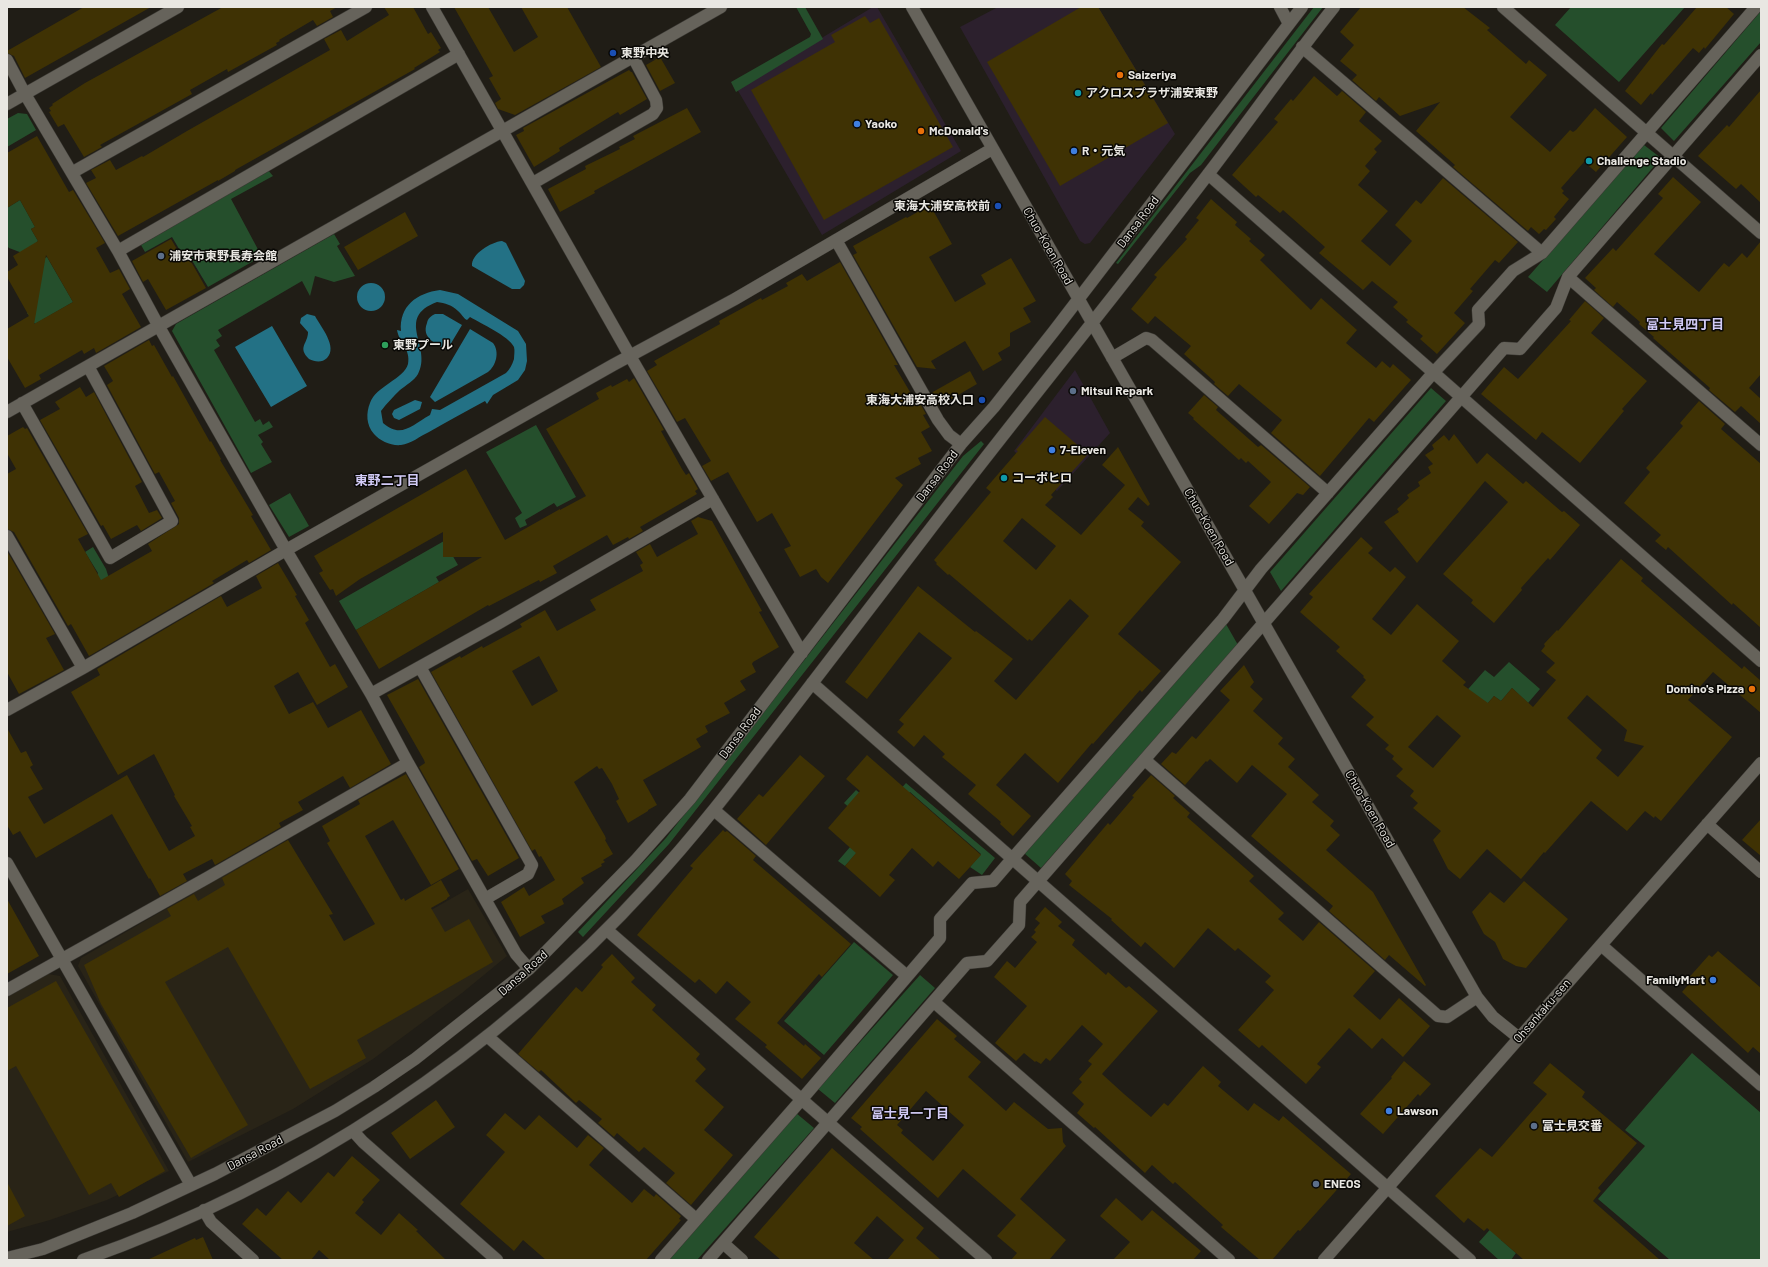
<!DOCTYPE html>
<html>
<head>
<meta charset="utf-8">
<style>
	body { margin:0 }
	#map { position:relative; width:1768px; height:1267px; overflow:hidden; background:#201d16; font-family:Barlow,sans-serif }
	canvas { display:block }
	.frame { position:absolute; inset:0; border:8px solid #e9e7e2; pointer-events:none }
</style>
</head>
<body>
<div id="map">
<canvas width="1768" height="1267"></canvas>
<div class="frame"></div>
</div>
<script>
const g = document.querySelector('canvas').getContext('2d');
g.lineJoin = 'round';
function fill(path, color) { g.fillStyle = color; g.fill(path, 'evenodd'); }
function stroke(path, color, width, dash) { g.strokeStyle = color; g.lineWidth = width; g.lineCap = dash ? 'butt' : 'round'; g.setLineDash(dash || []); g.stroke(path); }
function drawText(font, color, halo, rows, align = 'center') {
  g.font = font + ' Barlow,"Noto Sans JP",sans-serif'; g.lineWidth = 3; g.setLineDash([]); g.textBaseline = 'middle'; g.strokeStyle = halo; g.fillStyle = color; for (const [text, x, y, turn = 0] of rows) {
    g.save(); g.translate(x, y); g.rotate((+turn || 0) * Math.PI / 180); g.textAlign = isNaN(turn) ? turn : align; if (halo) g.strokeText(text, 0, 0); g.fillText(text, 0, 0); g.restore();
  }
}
const commercial = new Path2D(`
	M873,7H877L961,151L822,235L737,89Z
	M998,7H1098L1175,134L1090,243L1085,244L1080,241L960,27Z
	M1075,370L1110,433L1057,491L1014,451Z`);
const built = new Path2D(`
	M259,855L326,970L468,889L507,956L462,993L373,1059L293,1109L188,1162L78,966L81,958Z
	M48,974L60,976L169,1171L107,1200L50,1220L7,1232V997Z`);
const green = new Path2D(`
	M796,7H805L823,39L736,92L731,82L810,37L811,34Z
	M1314,7H1323L1201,165L1190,173L1118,264L1116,263Z
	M1571,7H1685L1619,82L1555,25Z
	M1761,11V42L1674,141L1661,128Z
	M18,113L27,114L36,130L7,147V119Z
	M1644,145L1661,158L1547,292L1528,277Z
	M268,170L273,176L231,199L261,255L256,257L257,259L208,287L190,257L185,259L172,237L145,252L141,245Z
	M20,200L35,227L31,229L38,241L25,254L9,248L7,246V208Z
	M334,234L340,244L337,246L355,276L334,282L315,276L310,296L302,281L218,330L222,336L216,340L220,346L214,350L255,422L260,419L263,425L269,421L273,427L258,435L263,442L261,444L272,462L251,473L172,331L176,324Z
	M47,257L73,302L35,324L27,313L34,264Z
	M1431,388L1446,401L1281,591L1270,572Z
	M536,425L576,497L557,507L554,503L525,520L527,525L520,528L515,518L522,513L486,452Z
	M981,441L984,444L669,844L583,937L578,932L666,838L963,456Z
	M290,493L309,526L289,537L269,505Z
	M444,541L458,565L436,577L439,582L356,630L339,601Z
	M93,547L106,569L111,585L95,581L98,573L85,552Z
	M1226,624L1238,645L1041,868L1024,853Z
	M1509,662L1540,689L1528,703L1512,688L1501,701L1494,696L1488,703L1454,705L1485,670L1494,677Z
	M906,783L995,858L982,875L970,867L981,854L910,792L845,866L838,861L869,825L844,803L856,790L881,811Z
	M854,942L893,975L824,1055L784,1021Z
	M920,975L935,988L835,1103L818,1089Z
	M1692,1053L1761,1113V1260H1670L1598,1199L1645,1146L1625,1130Z
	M796,1113L814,1128L697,1260H669Z
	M1549,1163L1501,1240L1516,1253L1511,1260H1499L1479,1242Z`);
const water = new Path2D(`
	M502,241L506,243L525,281L524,285L520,289H512L472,266C471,254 491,242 502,241Z
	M357 297a14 14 0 1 1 28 0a14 14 0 1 1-28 0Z
	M440,290L458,294L518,331L526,344L527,361L525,370L518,380L493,395L487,404L485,401C466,411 447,422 429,432C420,436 411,444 401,445C391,446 380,441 374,434C366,425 366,413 370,403C376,386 404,379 408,364C411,349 399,343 397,330L401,331C399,306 417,293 440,290ZM437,302C445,303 452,305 458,311C462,314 463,318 467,320L470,317C480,323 509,336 514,347C515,351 514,355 514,359C512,365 510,369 506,373L440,410L432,409L430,415C412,425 401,439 383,423L381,411C387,403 393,397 400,390C406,385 414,381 418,374C433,347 394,318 437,302Z
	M307,314L315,316C321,327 338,347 327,358C322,363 315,362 309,359C297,347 308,344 308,332L300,323L301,318Z
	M435,314H443L462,325L447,350C436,344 421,338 427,323C428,318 431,316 435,314Z
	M272,326L307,386L271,407L235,347Z
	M470,329L493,343C500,352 496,366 488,372L435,402L430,397Z
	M415,400L422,402L420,409L399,420L394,418L392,414L394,410Z`);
const building = new Path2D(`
	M84,7H151L25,78L14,56L7,53V51Z
	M223,7H337L330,11L333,17L317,26L313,20L279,40L280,41L276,43L277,45L228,72L227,69L190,90L192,94L100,145L102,147L84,157L64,124L58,127L49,112L51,111L49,108L53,105L52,104L85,83Z
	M384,7H413L428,34L431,32L441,48L438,50L440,52L414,68L415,69L235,170V171L218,181V180L118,236L86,183L96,178L91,170L110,160L116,170L142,156L143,157L187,131L330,50L324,39L341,30L347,41L389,15Z
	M454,7H488L514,52L538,37L521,7H567L601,67L515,115L498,109L495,103L501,99L489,78L493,76Z
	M1081,7H1098L1168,123L1060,186L987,62Z
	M1361,7H1463L1490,28L1487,30L1526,64L1529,60L1547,75L1510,117L1550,152L1570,130L1573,132L1576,130L1595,108L1627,137L1596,172L1584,162L1561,188L1564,191L1562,193L1569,199L1554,217L1556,219L1546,230L1544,229L1539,234L1531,227L1528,231L1453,167L1455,165L1416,131L1440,102L1400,116L1379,97L1376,101L1352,80L1357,75L1340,61L1354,45L1340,32Z
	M1697,7H1726L1734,14L1705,49L1704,47L1699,53L1693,48L1652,95L1651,93L1641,105L1625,91L1662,44L1664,45Z
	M865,16L870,23L879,18L953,147L824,220L751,90L835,42L831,35Z
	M660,57L675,83L660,91L646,65Z
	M629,70L631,72H632L647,99L620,115L618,112L559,148L560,151L534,167L516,135L524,131L523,128Z
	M1314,76L1337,96L1342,91L1366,112L1359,121L1382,141L1374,149L1377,152L1365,166L1370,171L1358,185L1388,211L1361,241L1390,266L1412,241L1395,225L1416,200L1421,204L1443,178L1518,242L1499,263L1495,260L1470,289L1473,291L1454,313L1465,323L1437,354L1420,339L1423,336L1406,322L1408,320L1393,307L1398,302L1372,281L1363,290L1319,253L1325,247L1283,210L1280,213L1258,195L1256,197L1232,175L1278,122L1274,119L1291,99L1293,101Z
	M1761,90V203L1741,184L1736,189L1698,156L1727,125L1729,127Z
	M687,108L701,132L594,191L595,193L560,212L548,189L586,169L585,166L620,149L619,147L635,139L633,136Z
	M37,136L69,192L73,190L105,243L96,248L110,273L119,269L130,289L122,294L141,327L96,353L94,348L84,354L82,350L39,375L41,379L25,388L7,357V329L29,316L7,277V272L18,265L13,256L38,241L31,229L35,227L20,200L7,208V153ZM46,255L73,302L34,324L35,319Z
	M1673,177L1701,202L1654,254L1699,292L1724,263L1729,267L1742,253L1747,258L1761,241V374L1749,388L1761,399V424L1741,406L1735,412L1709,390L1710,388L1653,338L1654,337L1639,324L1640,322L1617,302L1613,307L1594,290L1596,288L1585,278L1613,248L1616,251L1663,198L1658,194Z
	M1211,199L1237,222L1235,225L1251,239L1249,241L1265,255L1260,260L1311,310L1321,298L1357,330L1346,343L1376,368L1382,361L1390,368L1393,364L1411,380L1374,422L1369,418L1320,476L1271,433L1282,420L1239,384L1228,396L1214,384L1215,382L1184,354L1191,346L1155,316L1148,324L1131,309L1157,277L1154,275L1187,239L1185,237L1199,220L1196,218Z
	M930,205L952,244L929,257L955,302L986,284L981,275L1011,258L1036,301L1023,308L1031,322L1010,333V346L998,353L1002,360L983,371L965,341L931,361L936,369L917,367L853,255L857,253L853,246L906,217L907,218Z
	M405,212L418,236L358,270L344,247Z
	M171,239L184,261L189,258L206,288L166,310L148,279L143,282L132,261Z
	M840,262L898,365H894L916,402L918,400L926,414L923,415L930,427L921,432L932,451L918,458L921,464L895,478L903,485L828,583L821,577L816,569L800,577L784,549L791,546L772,513L757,522L728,472L711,481L702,466L711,461L685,418L677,422L647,371L657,365L654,361L720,324L719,321L761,298L762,300L788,286L786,283L802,274L807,281Z
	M1585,301L1604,318L1591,333L1647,381L1622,409L1624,411L1580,463L1542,432L1536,440L1481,394L1504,367L1518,379L1571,321L1569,320Z
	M149,340L152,346L154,345L172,377L173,376L210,442L211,441L221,459L220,460L253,515L251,516L271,550L249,563L247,560L212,581L214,583L89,656L71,624L68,626L14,532L7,529V474L16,469L7,453V436L23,427L25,429L27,428L88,534L78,539L101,580L152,551L148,544L179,524V518L171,503L175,501L159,472L155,474L107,385L113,381L104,366Z
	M970,371L977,384L939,406L931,393Z
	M634,378L664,430L661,431L682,469L686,475L689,473L698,489L695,491L697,494L640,527L643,531L629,539L628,537L613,545L607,535L553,566L557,573L540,582L539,580L489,606L488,605L379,669L356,630L482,557H443V532L360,579L336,596L333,589L330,590L319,573L323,571L314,556L466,469L505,540L560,509V510L586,496L546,429L599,399L596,393L611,385L612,387L627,379L629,382Z
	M80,387L86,397L94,392L142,482L135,486L149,513L157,510L162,518L141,531L137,525L111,539L103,525L101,526L40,420L60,409L55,402Z
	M1204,395L1218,407L1216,410L1258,447L1261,445L1310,487L1303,495L1297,493L1269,524L1249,506L1271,482L1248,461L1246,463L1241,458L1239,460L1193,419L1194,418L1188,413Z
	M1699,401L1725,424L1721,429L1761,464V628L1733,603L1732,605L1668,547L1666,550L1655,541L1661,535L1624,503L1650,472L1646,468L1683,426L1680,423Z
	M1045,417L1088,454L1051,495L1053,497L1045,505L1081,535L1125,485L1102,465L1118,447L1150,504L1148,506L1138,497L1128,509L1144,522L1141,526L1181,562L1118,634L1161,671L1142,692L1140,690L1093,744L1092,743L1058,783L1025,753L996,785L1031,816L1013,836L1000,824L1001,822L968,794L976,785L942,757L945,754L924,735L914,747L897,732L904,724L899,720L952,658L919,632L867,699L845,682L918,586L975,632L976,631L1013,659L994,681L1016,700L1089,616L1070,599L1032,641L1029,639L1028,641L949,574L948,575L936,564L937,563L934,560L991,492L986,488L1018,451L1016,450ZM1022,518L1056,546L1036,570L1003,541Z
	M1454,434L1477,464L1487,453L1523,484L1526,481L1562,512L1564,511L1580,525L1550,560L1548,558L1521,588L1522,590L1494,623L1471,603L1473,600L1443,574L1508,502L1485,481L1417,563L1384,522L1399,512L1397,509L1409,498L1407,495L1420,486L1418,482L1431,473L1428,467L1433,464L1425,455L1434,449L1432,445L1444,435L1449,441Z
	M698,517L712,521L762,611L759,612L779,647L753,662L752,664L756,672L740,681L746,690L724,703L730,713L705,726L708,732L696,739L701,747L643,780L657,805L648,810V811L628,823L616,801L619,799L612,784L602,768L599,769L597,766L574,782L605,836L606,839L605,840L613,854L603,860L605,862L601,864L602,866L581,878L584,883L562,899L564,904L541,916L545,923L520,937L501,902L524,887L529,896L555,880L541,856L539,857L535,849L532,851L431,672L460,656L461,658L482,646L483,648L522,627L520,624L545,610L557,631L596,610L590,600L643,571L640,565L643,563L636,552L650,544L657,557L698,534L691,521ZM539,656L558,691L532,706L512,671Z
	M1361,537L1373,548L1368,553L1390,572L1395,567L1406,577L1372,619L1391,635L1417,604L1459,641L1442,661L1466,682L1463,685L1488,703L1494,696L1501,701L1512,688L1533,707L1556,680L1546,672L1555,663L1541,651L1545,646L1544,644L1557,630L1558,631L1621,559L1643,578L1641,581L1742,669L1744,666L1761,681V713L1713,672L1688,700L1732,737L1661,821L1655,816L1654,818L1645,811L1627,831L1591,801L1545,853L1544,852L1521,879L1487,849L1460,879L1448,869L1433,840L1441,831L1413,808L1418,803L1410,796L1414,791L1396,776L1403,769L1392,759L1394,756L1385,749L1389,745L1366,725L1374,717L1351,697L1366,680L1363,677L1364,676L1336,651L1340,647L1300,612L1313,597L1309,594ZM1587,695L1627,730L1624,741L1644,746L1618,777L1596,758L1602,750L1567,718ZM1437,715L1461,736L1433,768L1408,747Z
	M7,551L55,634L46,638L64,670L19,694L7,672Z
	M278,563L297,595L295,596L309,620L305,623L330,667L335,664L348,687L317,705L298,672L274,686L289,714L313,702L328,728L361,710L391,764L350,788L343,776L298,802L303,810L279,823L281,827L215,865L212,859L183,874L187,881L160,896L150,878L149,879L112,814L36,858L20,831L13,835L7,825V728L21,753L26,751L33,765L30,767L43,789L28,797L44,824L127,775L169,851L195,836L190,827L192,826L174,796L175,795L154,754L118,775L71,692L100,675L97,669L221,596L227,607L262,588L256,576Z
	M1244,665L1254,682L1250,687L1263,699L1253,711L1283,738L1278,744L1295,759L1288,767L1319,795L1312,802L1334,821L1330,826L1340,835L1326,850L1373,892L1426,985L1425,986L1389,955L1385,960L1329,911L1333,906L1251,836L1287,794L1252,765L1237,783L1210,759L1207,762L1206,761L1185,785L1161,764L1172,752L1176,754L1192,736L1196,739L1230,700L1220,691Z
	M418,679L519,858L488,876L477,859L472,861L419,767L425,763L424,760L387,695Z
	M800,755L825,776L766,845L737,819L759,794L763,797Z
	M867,755L981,855L959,879L938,861L933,867L912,848L889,875L895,880L880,897L845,866L856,853L828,828L860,791L846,779Z
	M406,774L459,869L431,885L393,820L365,836L401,900L404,898L405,901L441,880L450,896L447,898V899L431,908L445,932L469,919L493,962L357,1040L366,1058L310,1089L228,947L165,982L248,1125L191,1158L101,1004L84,965L171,916L167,909L194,894L198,901L225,885L222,878L288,840L333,914L329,915L344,941L375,924L327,843L330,841L322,826L360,804L358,800Z
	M1151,775L1175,796L1173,798L1190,813L1187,817L1254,876L1249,881L1284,913L1278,919L1303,941L1319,922L1375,971L1353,996L1380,1020L1399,998L1430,1026L1403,1057L1382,1038L1372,1049L1349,1028L1317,1064L1321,1067L1306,1084L1262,1045L1259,1048L1238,1030L1274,990L1265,982L1271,976L1238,948L1235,951L1208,928L1174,968L1145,942L1141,947L1111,920L1112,919L1069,885L1072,881L1065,874L1108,823L1110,825L1134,797L1132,796Z
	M1761,819V856L1742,840Z
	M723,830L725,832L727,831L756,856L753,860L851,944L822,977L819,974L777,1023L804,1046L805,1044L821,1058L802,1079L765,1047L767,1045L735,1019L751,1002L727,981L716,994L699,979L695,983L637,935L693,868L690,866Z
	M1524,881L1568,919L1526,968L1516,966L1503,959L1495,942L1484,934L1472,912L1490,892L1504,903Z
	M7,899L39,956L7,974Z
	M1045,907L1062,922L1058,926L1075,940L1072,945L1106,975L1108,972L1126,988L1129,986L1158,1011L1102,1074L1124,1094L1151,1117L1164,1103L1168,1106L1203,1066L1221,1082L1218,1086L1248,1111L1254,1103L1279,1121L1283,1116L1351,1174L1300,1231L1298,1230L1272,1260H1260L1221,1227L1223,1225L1175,1182L1173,1184L1152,1165L1145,1173L1095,1127L1094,1128L1077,1113L1084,1104L1072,1093L1082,1082L1079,1079L1092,1064L1088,1061L1103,1044L1082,1025L1050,1061L1046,1058L1041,1064L1036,1061L1035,1062L1024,1053L1016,1061L995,1043L1027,1006L994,977L1007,961L1015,968L1037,942L1031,937L1036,932L1034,930L1040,923L1035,919Z
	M1718,951L1761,988V1054L1753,1047L1748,1053L1682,992L1688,985L1685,982L1709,955L1712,957Z
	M612,954L635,978L631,982L656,1005L652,1010L700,1054L696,1059L706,1069L695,1081L724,1107L704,1130L733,1155L691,1205L666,1183L675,1173L644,1147L639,1152L617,1133L614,1137L598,1123L602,1119L579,1100L576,1103L541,1070L539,1072L518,1054L576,987L582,992L603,967L601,965Z
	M56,981L165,1171L119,1197L111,1183L89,1195L16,1066L7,1071V1008Z
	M937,1019L957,1036L954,1039L981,1062L968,1077L1006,1111L1014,1102L1048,1129L1062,1128L1063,1142L1066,1146L1020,1199L1066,1240L1049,1260H1011L1017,1253L997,1236L1016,1215L963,1169L938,1198L860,1129L862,1127L851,1118ZM926,1091L964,1125L933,1161L901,1133L903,1130L897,1125Z
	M1404,1061L1431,1084L1420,1096L1418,1094L1383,1134L1360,1114L1392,1078L1391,1077Z
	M1550,1063L1585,1092L1582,1097L1637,1143L1598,1188L1601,1191L1593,1201L1660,1260H1524L1487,1228L1484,1231L1468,1218L1464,1223L1435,1196L1480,1148L1492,1157L1547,1094L1533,1083Z
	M436,1100L455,1127L410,1159L391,1133Z
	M505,1113L525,1130L539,1115L577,1148L588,1135L604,1148L589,1165L632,1203L644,1189L654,1197L656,1194L681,1216L679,1219L681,1220L646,1260H546L523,1240L514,1251L460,1204L505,1152L486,1135Z
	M832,1148L924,1228L916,1238L941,1260H887L904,1240L877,1216L854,1243L874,1260H781L754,1237Z
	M352,1156L380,1180L362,1200L364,1202L355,1213L381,1235L399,1213L418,1230L416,1231L446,1260H330L319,1250L311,1260H283L242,1224L257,1208L266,1216L288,1191L301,1203L328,1172L334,1177Z
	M7,1182L25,1216L7,1226Z
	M1116,1198L1142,1221L1152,1210L1201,1251L1193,1260H1113L1130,1242L1100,1216Z
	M203,1237L213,1260H147L195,1238L196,1240Z`);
const minor = new Path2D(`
	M432,7L630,356L802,653
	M912,7L1477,997L1493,1017L1519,1038
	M1280,7L1289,24
	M1503,7L1761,233
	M1302,47L1542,253
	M7,60L25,94L118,251L158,325L286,550L371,694L408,763L516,954L529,969
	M7,104L178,7
	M73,172L366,7
	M1208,174L1761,661
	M533,183L653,114L657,108L656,100L633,57
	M836,240L938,420L949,435L961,444
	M118,251L459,54
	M1568,277L1761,445
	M1112,358L1146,338L1152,340L1328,493
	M22,403L110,558L172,521L88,366
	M7,412L721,7
	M7,536L83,668
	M420,667L532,865L528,874L485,899
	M812,683L1470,1260
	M371,694L499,623L713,499
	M7,710L83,668L286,550L613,365L735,299L992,149
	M1145,760L1438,1016L1447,1017L1477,997
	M714,810L907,976
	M1707,824L1761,872
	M7,863L191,1185
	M607,930L986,1260
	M1601,945L1761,1085
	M7,990L207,878L408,763
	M934,1002L1229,1260
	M487,1036L696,1219
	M353,1131L363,1142L497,1260
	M204,1210L211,1222L253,1260
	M723,1243L742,1260
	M7,1258L43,1249L132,1213L215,1174L335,1111L374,1087L415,1059L529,969L635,861L690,799L961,444L994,407L1054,331L1302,7
	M83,1260C299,1184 496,1053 650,884C699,831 743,773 787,716C833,656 879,596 925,536C1018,414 1116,295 1209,173C1251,118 1291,61 1334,7
	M661,1260L802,1099L940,938V919L972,883L993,881L1012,859L1223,619L1261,569L1434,372L1479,324L1478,310L1513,271L1542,253L1756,7
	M708,1260L967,963L987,961L1019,925L1020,902L1504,348L1520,349L1556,308L1568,277L1761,55
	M1324,1260L1761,763`);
const markers = [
	[613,53,4,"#1a4fb4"],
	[1120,75,4,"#e8710a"],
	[1078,93,4,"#0f9aa8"],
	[857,124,4,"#3f7fe0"],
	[921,131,4,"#e8710a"],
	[1074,151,4,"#3f7fe0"],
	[1589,161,4,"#0f9aa8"],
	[998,206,4,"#1a4fb4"],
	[161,256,4,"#5c6f8a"],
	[385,345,4,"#2e9e5b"],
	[1073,391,4,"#5c6f8a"],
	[982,400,4,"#1a4fb4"],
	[1052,450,4,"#3f7fe0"],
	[1004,478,4,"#0f9aa8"],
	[1752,689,4,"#e8710a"],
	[1713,980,4,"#3f7fe0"],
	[1389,1111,4,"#3f7fe0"],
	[1534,1126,4,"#5c6f8a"],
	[1316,1184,4,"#5c6f8a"]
];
const poiNames = [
	["東野中央",621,53],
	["Saizeriya",1128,75],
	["アクロスプラザ浦安東野",1086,93],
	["Yaoko",865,124],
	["McDonald's",929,131],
	["R・元気",1082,151],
	["Challenge Stadio",1597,161],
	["東海大浦安高校前",990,206,"right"],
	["浦安市東野長寿会館",169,256],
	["東野プール",393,345],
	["Mitsui Repark",1081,391],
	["東海大浦安高校入口",974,400,"right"],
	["7-Eleven",1060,450],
	["コーポヒロ",1012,478],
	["Domino's Pizza",1744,689,"right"],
	["FamilyMart",1705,980,"right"],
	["Lawson",1397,1111],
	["富士見交番",1542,1126],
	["ENEOS",1324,1184]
];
const streetNames = [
	["Dansa Road",1138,222,-53],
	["Chuo-Koen Road",1048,246,60],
	["Dansa Road",937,476,-53],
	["Chuo-Koen Road",1209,527,60],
	["Dansa Road",740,733,-53],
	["Chuo-Koen Road",1370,809,60],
	["Dansa Road",523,973,-42],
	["Ohsankaku-sen",1542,1011,-49],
	["Dansa Road",255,1153,-28]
];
const neighbourhoodNames = [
	["富士見四丁目",1685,325],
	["東野二丁目",387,481],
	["富士見一丁目",910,1114]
];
fill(commercial, '#2c202d');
fill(built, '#292417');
fill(green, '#254f2c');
fill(water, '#237185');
fill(building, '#3f3204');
stroke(minor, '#3b3934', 13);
stroke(minor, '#66635b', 12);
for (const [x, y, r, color] of markers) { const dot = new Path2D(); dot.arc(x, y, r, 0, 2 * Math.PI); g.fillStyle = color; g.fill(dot); stroke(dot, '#090805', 1.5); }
drawText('bold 12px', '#e9e7e2', '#090805', poiNames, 'left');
drawText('12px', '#e9e7e2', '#090805', streetNames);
drawText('bold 13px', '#d2cbf6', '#090805', neighbourhoodNames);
</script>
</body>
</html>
